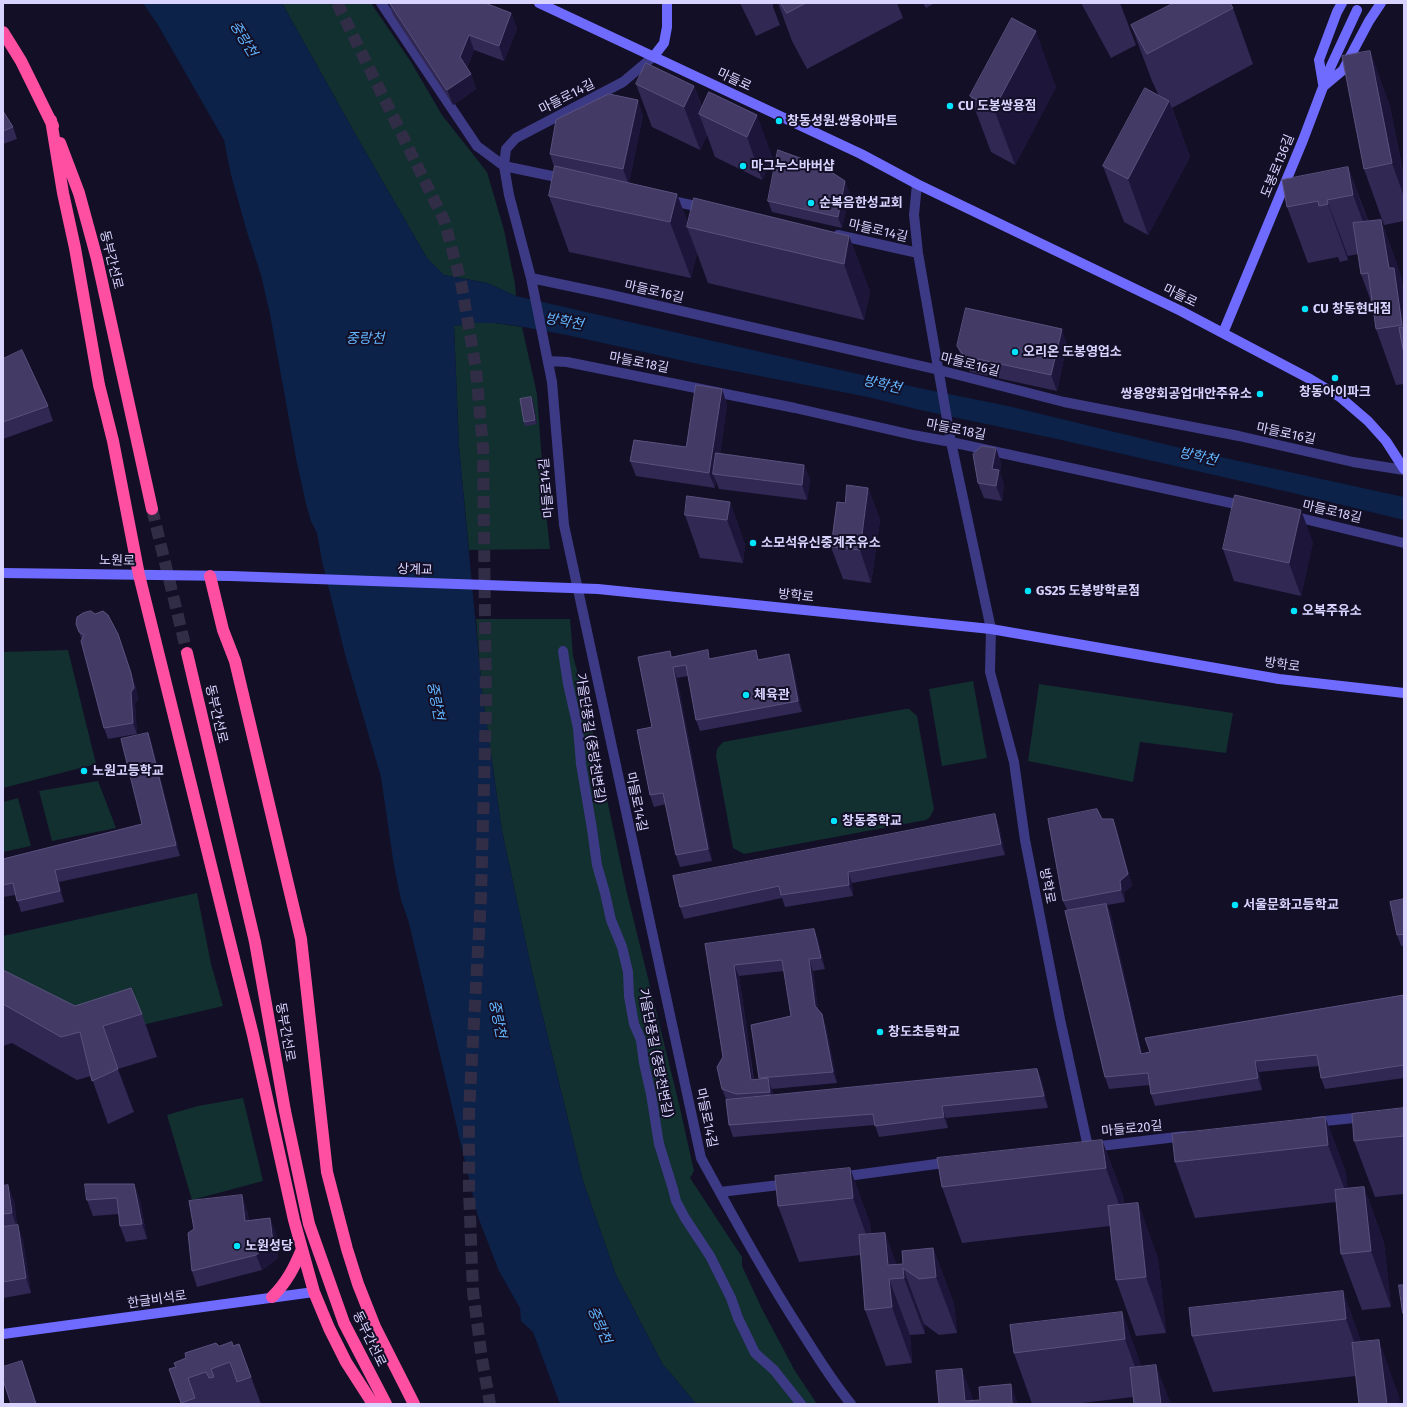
<!DOCTYPE html>
<html>
<head>
<meta charset="utf-8">
<style>
	body { margin:0 }
	#map { position:relative; width:1407px; height:1407px; overflow:hidden; background:#130f26; font-family:"Fira Sans",sans-serif }
	canvas { display:block }
	.frame { position:absolute; inset:0; border:4px solid #d9d4ff; pointer-events:none }
</style>
</head>
<body>
<div id="map">
<canvas width="1407" height="1407"></canvas>
<div class="frame"></div>
</div>
<script>
const g = document.querySelector('canvas').getContext('2d');
g.lineJoin = 'round';
function fill(path, color) { g.fillStyle = color; g.fill(path, 'evenodd'); }
function stroke(path, color, width, dash) { g.strokeStyle = color; g.lineWidth = width; g.lineCap = dash ? 'butt' : 'round'; g.setLineDash(dash || []); g.stroke(path); }
function drawText(font, color, halo, rows, align = 'center') {
  g.font = font + ' "Fira Sans","Noto Sans KR",sans-serif'; g.lineWidth = 4; g.setLineDash([]); g.textBaseline = 'middle'; g.strokeStyle = halo; g.fillStyle = color; for (const [text, x, y, turn = 0] of rows) {
    g.save(); g.translate(x, y); g.rotate((+turn || 0) * Math.PI / 180); g.textAlign = isNaN(turn) ? turn : align; if (halo) g.strokeText(text, 0, 0); g.fillText(text, 0, 0); g.restore();
  }
}
const green = new Path2D(`
	M282,3H371L411,62L442,115L487,172L504,230L515,284L516,296L487,283L444,275L427,258L357,137Z
	M474,323H494L522,327L537,394L545,503L550,549L469,550L459,447L454,326Z
	M476,619H570L573,656L589,714L626,889L679,1104L694,1171L690,1178L742,1257V1266L762,1309L795,1371L817,1404H696L673,1376L663,1365L616,1275L583,1181L533,976L502,831L482,691Z
	M68,650L96,764L3,788V652Z
	M973,681L987,758L942,766L929,689Z
	M1039,684L1233,713L1226,753L1140,742L1133,782L1028,761Z
	M905,709H909L917,716L934,809L930,817L926,820L744,854L733,848L716,756L717,749L723,742Z
	M98,781L116,828L52,841L39,791Z
	M18,798L31,846L3,852V802Z
	M197,893L211,964L223,1006L91,1037L22,1004L3,969V936Z
	M243,1098L263,1181L192,1200L167,1115L198,1106Z`);
const water = new Path2D(`
	M143,3H282L357,137L427,258L444,275L487,283L516,296L919,388L1008,406L1193,451L1404,497V520L1293,493L1057,439L920,410L868,397L698,364L567,335L518,326L494,323H474L454,326L459,447L482,691L502,831L533,976L583,1181L616,1275L663,1365L673,1376L696,1404H560L533,1332L521,1321L520,1308L499,1271L478,1217L409,923L401,900L394,866L381,777L345,654L322,561L317,533L311,521L306,504L296,458L270,314L261,275L247,232L231,175L224,140L158,25Z`);
const highwayTunnel = new Path2D(`
	M337,3L444,220L461,282L476,369L483,448L486,708L481,896L469,1111V1190L473,1292L482,1359L490,1404
	M152,509L187,653`);
const street = new Path2D(`
	M381,3L477,146L504,166L566,179
	M654,56L623,82L516,138L506,149L504,166L509,195L531,278L552,382L564,525L701,1158C734,1218 766,1277 803,1334C818,1358 833,1382 851,1404
	M917,184L914,215L918,253L951,442L991,629L990,672L1014,762L1025,840L1060,1019L1088,1147
	M668,200L705,208
	M838,235L918,253
	M531,278L607,294L939,370L1064,402L1239,436L1353,462L1404,470
	M549,361L567,362L795,408L913,435L951,442L1245,506
	M1292,516L1404,543
	M563,651L568,684L578,728L581,764L592,829L597,865L605,893L611,920L622,947L628,972L629,996L634,1024L641,1040L644,1063L651,1094L659,1144L673,1189L676,1201L685,1218L710,1256L731,1298L738,1318L755,1353L774,1370L801,1404
	M1315,1122L1364,1117
	M1092,1147L1185,1136
	M840,1177L951,1162
	M720,1192L788,1184`);
const secondary = new Path2D(`
	M539,3L861,154L917,184L1181,311L1310,379L1340,397L1368,421L1386,441L1404,469
	M654,56L664,43L667,27V3
	M1323,84L1319,60L1337,12L1342,3
	M1324,86L1343,70L1369,21L1381,3
	M1223,333L1303,140L1331,66L1357,10
	M3,573L231,576L598,589L991,629L1279,679L1404,693
	M3,1334L314,1292`);
const highway = new Path2D(`
	M3,32L21,61L53,126
	M51,120L63,193L75,248L99,385L113,441L139,575L253,1035L294,1220L314,1292L329,1328L346,1362L373,1404
	M60,143L79,193L97,259L152,509
	M210,576L223,630L235,661L301,939L327,1172L347,1249L358,1284L375,1327L414,1404
	M187,653L255,942L285,1111L309,1224L344,1323L386,1404
	M272,1297C287,1282 294,1268 302,1249`);
const wall = new Path2D(`
	M389,3H485L511,13L517,29L504,61L474,50L467,68L471,74L476,89L453,105L393,15Z
	M740,3H773V7L780,25L756,36Z
	M778,3H897L903,18L807,69L792,41Z
	M923,3H935L926,8Z
	M1081,3H1120L1136,45L1111,58Z
	M1233,8L1253,64L1172,108L1190,157L1148,235L1124,222L1103,166L1159,96L1152,81L1131,25Z
	M1370,51L1390,107L1404,177V221L1384,225L1364,169Z
	M636,84L694,86L702,107L709,92L773,158L762,180L715,157L707,135L700,150L652,127Z
	M1056,87L1015,165L991,152L970,96Z
	M3,111L13,127L17,139L3,144Z
	M643,115L629,183L677,194L688,224L849,236L870,292L864,320L708,283L697,253L691,278L569,252L549,196L554,167L550,154Z
	M1348,167L1368,221L1381,220L1401,276L1404,294V384L1396,385L1376,329L1373,307L1361,274L1358,254L1348,256V260L1340,262L1338,257L1308,263L1287,207Z
	M850,193L842,228L772,212L768,201Z
	M1067,344L1057,391L970,372L963,361L957,346Z
	M3,359L48,406L53,421L3,439Z
	M722,389L727,405L720,454L804,465L810,480L807,500L719,489L716,481L715,488L636,476L630,461L686,447Z
	M531,397L533,401L537,424L525,426L524,422Z
	M996,448L1001,463L1000,473L1004,485L1002,501L984,498L978,483Z
	M868,488L880,520L871,583L843,579L831,547L845,503Z
	M730,502L745,545L743,563L700,558L685,515Z
	M1313,542L1301,596L1234,581L1223,549Z
	M79,632L118,634L135,684L138,699L135,704L137,734L108,739L104,728L82,640Z
	M670,651L672,657L711,659H760L793,666L802,712L700,731L696,720L688,676L677,678L712,861L680,867L676,855L666,804L654,807L650,795L652,727Z
	M148,733L152,745L180,856L59,882L64,902L21,912L16,895L3,897V859L142,824Z
	M1102,819H1113L1117,831L1132,886L1124,892L1125,902L1107,905L1111,915L1142,1054L1404,995V1078L1325,1089L1321,1078L1319,1066L1259,1072L1262,1090L1155,1106L1151,1094L1150,1085L1109,1089L1105,1077L1067,910L1063,901Z
	M999,826L1005,855L852,883L853,896L785,907L782,898L684,919L680,907Z
	M1404,899V946H1401L1397,935Z
	M814,929L818,940L825,969L813,971L818,1010L826,1026L837,1083L772,1089L773,1095L1037,1069L1042,1081L1048,1108L946,1118L948,1128L879,1137L875,1125L733,1137L729,1125L726,1099L722,1089L723,1057L705,944ZM784,971L791,1016L759,1078L760,1079L754,1080L739,976Z
	M3,970L75,1006L142,1014L157,1057L118,1069L134,1112L108,1124L91,1076L77,1080L12,1043L3,1046Z
	M1404,1108V1194L1375,1197L1354,1141Z
	M1325,1117L1346,1173L1347,1188L1364,1187L1384,1243L1391,1307L1362,1310L1341,1254L1336,1202L1195,1218L1175,1162Z
	M1102,1140L1123,1196L1124,1204L1138,1203L1158,1259L1166,1333L1136,1336L1116,1280L1110,1226L962,1243L942,1187Z
	M850,1168L870,1224L871,1234L885,1233L896,1264H903L933,1248L954,1304L957,1333L939,1335L924,1324L925,1334L910,1335L912,1363L886,1366L865,1310L861,1255L799,1262L778,1206Z
	M134,1184L140,1200L147,1239L126,1242L120,1226L119,1214L93,1216L87,1200Z
	M3,1186L14,1200L17,1225L23,1240L31,1293L3,1298Z
	M247,1210L249,1221L276,1233L278,1258L262,1270L197,1287L192,1271Z
	M1343,1291L1361,1342L1399,1396L1356,1376L1213,1392L1192,1336Z
	M1122,1312L1141,1366L1133,1397L1073,1404H1032L1014,1353Z
	M239,1344L261,1404H182L169,1369L176,1367L186,1358L219,1346H233Z`);
const shadedWall = new Path2D(`
	M511,13L517,29L504,61L499,46Z
	M1036,31L1056,87L1015,165L994,109Z
	M469,35L474,50L465,72L460,57Z
	M1370,51L1390,107L1404,177V197L1392,163Z
	M471,74L476,89L453,105L447,90Z
	M694,86L705,117L699,114L707,135L700,150L684,107Z
	M638,100L643,115L629,185L623,169Z
	M1169,101L1190,157L1148,235L1128,179Z
	M757,115L773,158L762,180L747,137Z
	M1348,167L1368,223L1374,251L1353,195Z
	M845,181L850,193L842,228L838,217Z
	M677,194L689,227H687L697,253L691,278L670,222Z
	M1327,200L1348,256V260L1328,204Z
	M1381,220L1401,276L1404,294V331L1402,325L1389,268Z
	M849,236L870,292L864,320L844,264Z
	M1062,329L1067,344L1057,391L1051,375Z
	M722,389L727,405L717,474H713L716,481L715,488L709,473Z
	M531,397L533,401L537,424L535,420Z
	M996,448L1001,463L1000,473L1004,485L1002,501L996,486L992,469Z
	M804,465L810,480L807,500L802,485Z
	M868,488L880,520L871,583L860,550Z
	M730,502L745,545L743,563L727,520Z
	M1301,510L1313,542L1301,596L1289,563Z
	M118,634L135,684L138,699L135,704L137,734L133,723L131,692Z
	M756,650L760,662L758,660Z
	M789,654L793,666L802,712L798,701Z
	M673,667L677,678L712,861L708,849Z
	M148,733L152,745L180,856L176,845Z
	M995,814L999,826L1005,855L1001,844Z
	M1113,819L1117,831L1132,886L1124,892L1125,902L1121,890Z
	M55,870L59,882L64,902L60,891Z
	M848,872L852,883L853,896L849,885Z
	M1106,904L1111,915L1145,1066L1141,1054Z
	M814,929L818,940L825,969L821,958Z
	M809,959L813,971L819,1017L815,1006Z
	M734,965L739,976L755,1092L751,1080Z
	M822,1014L826,1026L837,1083L833,1072Z
	M103,1026L118,1069L134,1112Z
	M1255,1061L1259,1072L1262,1090L1258,1078Z
	M1037,1069L1042,1081L1048,1108L1044,1096Z
	M768,1078L772,1090L774,1104L770,1092Z
	M942,1106L946,1118L948,1128L944,1117Z
	M1325,1117L1346,1173L1349,1201L1328,1145Z
	M1102,1140L1123,1196L1126,1224L1106,1168Z
	M850,1168L870,1224L873,1254L853,1198Z
	M134,1184L140,1200L147,1239L142,1224Z
	M8,1185L14,1200L17,1228L12,1213Z
	M1364,1187L1384,1243L1391,1307L1371,1251Z
	M242,1195L247,1210L251,1236L245,1221Z
	M1138,1203L1158,1259L1166,1333L1146,1277Z
	M270,1218L276,1233L278,1258L262,1270L256,1255Z
	M18,1225L23,1240L31,1293L26,1278Z
	M885,1233L901,1278L888,1265Z
	M933,1248L954,1304L957,1333L936,1277Z
	M903,1268L924,1324L925,1334L904,1278Z
	M889,1279L910,1335L912,1363L892,1307Z
	M1343,1291L1363,1347L1366,1375L1346,1319Z
	M1122,1312L1142,1368L1145,1395L1125,1339Z
	M1379,1340L1399,1396L1400,1404H1387Z
	M22,1361L37,1404H36Z
	M1156,1365L1171,1404H1161Z
	M962,1369L975,1404L965,1401Z
	M1011,1384L1018,1404H1012Z`);
const building = new Path2D(`
	M390,3H485L511,13L499,46L469,35L460,57L471,74L447,90Z
	M781,3H806L787,13Z
	M1174,3H1230L1233,8L1147,54L1131,25Z
	M1012,18L1036,31L994,109L970,96Z
	M1370,51L1392,163L1364,169L1342,56Z
	M646,63L694,86L684,107L636,84Z
	M1145,88L1169,101L1128,179L1103,166Z
	M709,92L757,115L747,137L699,114Z
	M609,94L638,100L623,169L550,154L556,120Z
	M3,111L13,127L3,131Z
	M778,150L822,166L845,181L838,217L768,201Z
	M555,166L677,194L670,222L549,196Z
	M1348,167L1353,195L1327,200L1328,204L1319,206L1318,201L1287,207L1282,180Z
	M694,198L849,236L844,264L687,227Z
	M1381,220L1389,268H1394L1402,325L1376,329L1368,273L1361,274L1353,223Z
	M966,308L1062,329L1051,375L964,356L957,346Z
	M1404,327V354L1399,328Z
	M22,350L48,406L3,422V359Z
	M696,385L722,389L709,473L630,461L634,440L686,447Z
	M531,397L535,420L524,422L520,399Z
	M982,446L996,448L992,469L999,470L996,486L978,483L973,454Z
	M716,453L804,465L802,485L713,474Z
	M847,485L868,488L860,550L831,547L837,502L845,503Z
	M1235,495L1301,510L1289,563L1223,549Z
	M687,496L730,502L727,520L685,515Z
	M91,611L95,614L103,611L108,615L118,634L131,673L134,688L131,692L133,723L104,728L81,641L84,635L79,632L76,624L77,617L83,613Z
	M708,650L709,659L756,650L758,660L789,654L798,701L696,720L686,665L673,667L708,849L676,855L663,793L650,795L637,730L652,727L638,657L670,651L671,657Z
	M148,733L176,845L55,870L60,891L17,901L13,883L3,885V859L142,824L121,739Z
	M1097,809L1102,819H1113L1128,874L1120,881L1121,890L1063,901L1048,819Z
	M995,814L1001,844L848,872L849,885L781,895L779,886L680,907L673,876Z
	M1404,899V934L1397,935L1390,902Z
	M1106,904L1141,1054L1150,1052L1145,1038L1404,995V1065L1321,1078L1317,1055L1255,1061L1258,1078L1151,1094L1148,1073L1105,1077L1065,911Z
	M814,929L821,958L809,959L815,1006L822,1014L833,1072L759,1078L751,1025L791,1016L782,960L734,965L751,1080L768,1078L770,1092L736,1094L722,1089L717,1067L723,1057L705,944Z
	M3,970L75,1006L131,988L142,1014L103,1026L118,1069L92,1081L80,1032L61,1037L3,1004Z
	M1037,1069L1044,1096L942,1106L944,1117L875,1126L873,1114L729,1125L726,1100Z
	M1404,1108V1136L1354,1141L1352,1114Z
	M1325,1117L1328,1145L1175,1162L1172,1134Z
	M1102,1140L1106,1168L942,1187L937,1158Z
	M850,1168L853,1198L778,1206L775,1176Z
	M85,1184H134L142,1224L120,1226L117,1198L87,1200Z
	M8,1185L12,1213L3,1214V1186Z
	M1364,1187L1371,1251L1341,1254L1335,1190Z
	M242,1195L245,1221L270,1218L273,1243L256,1255L192,1271L188,1233L194,1229L189,1201Z
	M1138,1203L1146,1277L1116,1280L1108,1206Z
	M18,1225L26,1278L3,1282V1227Z
	M885,1233L888,1265L903,1264L902,1251L933,1248L936,1277L919,1279L903,1268L904,1278L889,1279L892,1307L865,1310L859,1235Z
	M1399,1285H1404V1312L1403,1313Z
	M1343,1291L1346,1319L1192,1336L1189,1308Z
	M1122,1312L1125,1339L1014,1353L1010,1325Z
	M1379,1340L1387,1404H1359L1352,1343Z
	M232,1342L233,1346L239,1344L251,1377L237,1382L230,1362L211,1369L214,1377L209,1378L206,1372L188,1378L195,1398L181,1403L169,1369L176,1367L174,1363L186,1358L185,1353L216,1343L219,1346Z
	M22,1361L36,1404H11L3,1380V1367Z
	M1156,1365L1161,1404H1134L1130,1368Z
	M962,1369L965,1401L980,1400L979,1387L1011,1384L1012,1404H939L936,1371Z`);
const markers = [
	[950,106,4,"#00e5ff"],
	[779,121,4,"#00e5ff"],
	[743,166,4,"#00e5ff"],
	[811,203,4,"#00e5ff"],
	[1305,309,4,"#00e5ff"],
	[1015,352,4,"#00e5ff"],
	[1335,378,4,"#00e5ff"],
	[1260,394,4,"#00e5ff"],
	[753,543,4,"#00e5ff"],
	[1028,591,4,"#00e5ff"],
	[1294,611,4,"#00e5ff"],
	[746,695,4,"#00e5ff"],
	[84,771,4,"#00e5ff"],
	[834,821,4,"#00e5ff"],
	[1235,905,4,"#00e5ff"],
	[880,1032,4,"#00e5ff"],
	[237,1246,4,"#00e5ff"]
];
const streetNames = [
	["마들로",734,80,25],
	["마들로14길",567,97,-27],
	["도봉로136길",1278,166,-68],
	["마들로14길",878,231,13],
	["동부간선로",111,260,76],
	["마들로16길",654,292,13],
	["마들로",1180,296,26],
	["마들로18길",639,363,11],
	["마들로16길",970,365,14],
	["마들로18길",956,430,11],
	["마들로16길",1286,434,12],
	["마들로14길",547,488,-95],
	["마들로18길",1332,512,13],
	["노원로",117,561,1],
	["상계교",415,570,2],
	["방학로",796,596,6],
	["방학로",1282,665,8],
	["동부간선로",216,714,77],
	["가을단풍길 (중랑천변길)",590,738,81],
	["마들로14길",636,802,78],
	["방학로",1047,886,79],
	["동부간선로",285,1032,80],
	["가을단풍길 (중랑천변길)",655,1053,79],
	["마들로14길",706,1118,78],
	["마들로20길",1132,1129,-6],
	["한글비석로",157,1300,-8],
	["동부간선로",369,1339,64]
];
const poiNames = [
	["CU 도봉쌍용점",958,106],
	["창동성원.쌍용아파트",787,121],
	["마그누스바버샵",751,166],
	["순복음한성교회",819,203],
	["CU 창동현대점",1313,309],
	["오리온 도봉영업소",1023,352],
	["창동아이파크",1335,392,"center"],
	["쌍용양회공업대안주유소",1252,394,"right"],
	["소모석유신중계주유소",761,543],
	["GS25 도봉방학로점",1036,591],
	["오복주유소",1302,611],
	["체육관",754,695],
	["노원고등학교",92,771],
	["창동중학교",842,821],
	["서울문화고등학교",1243,905],
	["창도초등학교",888,1032],
	["노원성당",245,1246]
];
const waterNames = [
	["중랑천",243,39,59],
	["방학천",564,322,10],
	["중랑천",365,339],
	["방학천",882,385,13],
	["방학천",1198,457,13],
	["중랑천",435,701,79],
	["중랑천",497,1019,79],
	["중랑천",599,1325,67]
];
fill(green, '#12302f');
fill(water, '#0c2248');
stroke(highwayTunnel, '#312d47', 12, [12, 6]);
stroke(street, '#3d3a85', 10);
stroke(secondary, '#6f6bff', 10);
stroke(highway, '#ff4fa3', 12);
fill(wall, '#312854');
fill(shadedWall, '#1d163a');
fill(building, '#433a66');
stroke(building, '#5a527e', 1);
for (const [x, y, r, color] of markers) { const dot = new Path2D(); dot.arc(x, y, r, 0, 2 * Math.PI); g.fillStyle = color; g.fill(dot); stroke(dot, '#130f26', 1.5); }
drawText('13px', '#d9d4ff', '#130f26', streetNames);
drawText('bold 13px', '#d9d4ff', '#130f26', poiNames, 'left');
drawText('italic 14px', '#62b6ff', '#130f26', waterNames);
</script>
</body>
</html>
